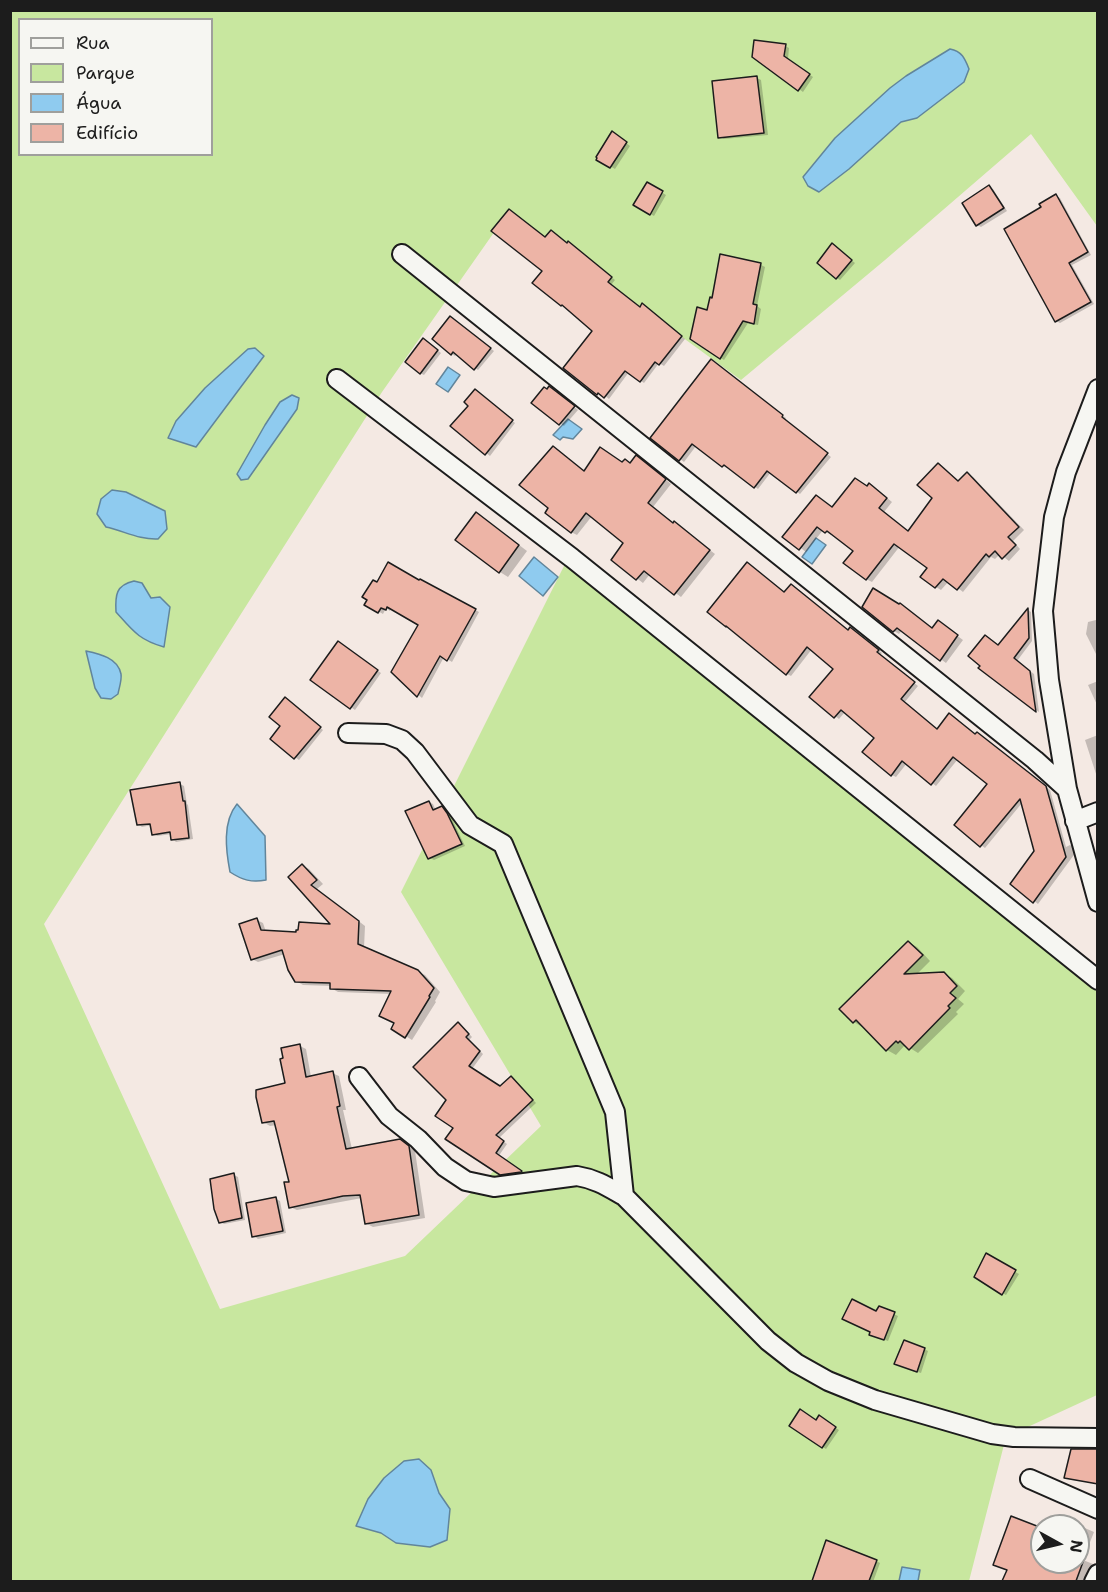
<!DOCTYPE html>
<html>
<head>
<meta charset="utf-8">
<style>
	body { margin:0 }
	#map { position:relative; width:1108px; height:1592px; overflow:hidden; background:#f4e9e3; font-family:"Shantell Sans",sans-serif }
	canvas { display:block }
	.frame { position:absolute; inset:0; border:12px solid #1c1c1c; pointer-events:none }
	.legend { position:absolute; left:18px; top:18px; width:195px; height:138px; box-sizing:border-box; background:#f6f6f2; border:2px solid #9f9f9c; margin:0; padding:8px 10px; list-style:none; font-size:18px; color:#1c1c1c }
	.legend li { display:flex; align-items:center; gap:12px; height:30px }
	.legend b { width:30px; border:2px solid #9f9f9c }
	.north { position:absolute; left:1030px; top:1514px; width:60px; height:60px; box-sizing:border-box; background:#f6f6f2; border:2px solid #9f9f9c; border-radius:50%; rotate:98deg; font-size:16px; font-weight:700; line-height:24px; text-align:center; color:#1c1c1c }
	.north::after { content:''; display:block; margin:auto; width:21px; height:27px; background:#1c1c1c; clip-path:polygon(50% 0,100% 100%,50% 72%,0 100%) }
</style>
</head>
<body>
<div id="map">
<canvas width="1108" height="1592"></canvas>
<div class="frame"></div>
<ul class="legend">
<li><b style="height:8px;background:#f6f6f2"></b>Rua</li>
<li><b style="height:16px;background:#c8e79f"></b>Parque</li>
<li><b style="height:16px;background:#8fcbef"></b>Água</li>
<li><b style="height:16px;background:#edb4a6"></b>Edifício</li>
</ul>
<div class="north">N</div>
</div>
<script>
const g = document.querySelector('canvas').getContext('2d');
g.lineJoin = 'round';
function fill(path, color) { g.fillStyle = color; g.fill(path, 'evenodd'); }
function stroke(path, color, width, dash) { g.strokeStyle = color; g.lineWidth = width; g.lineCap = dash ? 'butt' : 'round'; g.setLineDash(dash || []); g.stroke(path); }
const green = new Path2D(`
	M11,11H1097V226L1031,134L885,260L741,380L509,211L382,392L44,924L220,1309L405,1256L541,1126L401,892L567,560L1097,980V1395L1006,1437L969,1581L11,1582ZM20,20H212V154H20Z`);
const water = new Path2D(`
	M950,49C962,51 965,59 969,69L964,82L917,118L901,122L849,169L819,192L808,186L803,177L835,138L890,88L906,76Z
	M255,348L264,356L196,447L168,438L176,421L205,388L248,349Z
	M448,367L460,375L448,392L436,384Z
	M292,395L299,398L297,409L248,479L241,480L237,474L265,425L280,402Z
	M568,419L582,429L573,439L563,437L560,440L553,435Z
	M112,490L126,492L165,511L167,529L158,539C140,540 124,531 106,527L97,514L101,499Z
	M816,538L826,545L812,564L802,557Z
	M534,557L558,577L543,596L519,576Z
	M134,581L142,583L151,598L160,597L170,607L164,647C139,640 133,631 116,612C115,595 116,585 134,581Z
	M86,651C100,654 118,658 121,674C122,680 119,688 118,694L111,699L101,698L95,688Z
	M237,804L265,836L266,880C252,883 242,880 230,872C226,851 222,822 237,804Z
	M419,1459L431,1470L439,1493L450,1509L447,1540L430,1547L396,1543L381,1533L356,1526L368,1499L384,1478L404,1461Z
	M902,1567L920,1570L918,1581H899Z`);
const shadow = new Path2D(`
	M785,46L789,48L788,59L813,77L803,92L754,56Z
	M757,78L761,80L768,135L724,139L720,137Z
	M616,135L630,146L615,169L598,159Z
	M648,184L666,195L654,216L635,205Z
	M989,187L993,189L1007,211L981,227L977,225Z
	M1056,196L1060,198L1091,255L1072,265L1094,304L1060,323L1056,321L1043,208Z
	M546,239L572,246L615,280L611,285L640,308L646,307L685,339L664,366L659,363L644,383L629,372L609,399L603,394L601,396L598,394L565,368L594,331L562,305L544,271Z
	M836,248L855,263L840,280L837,278Z
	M722,256L761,265L765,267L757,306L761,309L758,325L748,323L724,360L692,339L708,311L713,299Z
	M455,320L494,351L478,370L457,354L455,356L452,354Z
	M427,342L441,353L424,375L420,373Z
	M715,363L786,418L785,420L831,457L800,494L771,472L758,489L728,466L727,468L723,466L696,446L684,462L652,437Z
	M553,390L578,410L564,426L533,403Z
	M479,393L515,423L490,456L452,426Z
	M642,461L671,484L653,507L715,554L681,597L650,574L643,583L613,560L625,543L592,516L577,535L571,532L585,472L623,464H631Z
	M944,468L959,482L967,474L973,477L1024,530L1013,541L1020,549L1009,561L1000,554L995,559L991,557L963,592L949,581L941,590L936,587L922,576L929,568L900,546L872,582L866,579L855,551L832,533L831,535L823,530L806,552L785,536L867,487L875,488L892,502L884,512L909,532L934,497Z
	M485,519L527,551L508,577L500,572Z
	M421,581L479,612L452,662L444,657L422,698L393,672L420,624L391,608L390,611L386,608L383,614L366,604L378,584L420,583Z
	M785,593L849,632L855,631L882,653L880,655L918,686L904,703L938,730L982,737L1050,790L1066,847L1070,845L1074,847L1076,852L1038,904L1012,883L1036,852L1022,803L985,848L981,845L989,784L958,759L936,786L907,763L896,777L892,775L876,737L845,712L839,719L811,697L835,668L812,649L791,676L787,674Z
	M864,607L933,629L944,626L963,640L946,663L902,630L899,634L894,631Z
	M1028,610L1031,612L1032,641L1017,661L1034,674L1039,712L981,668Z
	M1096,620L1098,621V658L1086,634L1088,622Z
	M342,645L381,673L355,710L312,680Z
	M1098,681V707L1088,685Z
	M289,701L323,730L299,760L272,739L282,726Z
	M1098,735V780L1085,740Z
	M180,784L184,786L187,804L188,805L193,839L176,842L173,839L172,834L157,836L153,834L152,825L142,827L138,824Z
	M429,802L433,804L436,811L442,808L446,810L451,817L465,846L434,860L430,858Z
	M303,866L309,869L323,884L317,889L365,926L364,948L425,975L440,992L435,1001L436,1002L412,1040L393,1028L396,1023L392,994L338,992L331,988L332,986L303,985L296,981L285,954L258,962L252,959L257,920L263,923L266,932L298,933L333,926L290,877Z
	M908,942L917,947L930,961L916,975L943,973L952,978L965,991L958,999L964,1004L956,1012L958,1014L918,1053L905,1045L896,1055L887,1050L863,1026L862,1027L854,1022Z
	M462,1026L472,1037L469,1040L483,1054L472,1069L500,1088L511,1078L515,1080L536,1103L499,1138L507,1144L498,1157L523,1173L505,1176L448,1139L455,1128L448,1100Z
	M300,1046L306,1049L311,1077L332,1073L339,1076L346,1110H343L352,1149L407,1145L415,1151L425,1218L373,1227L367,1224L362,1198L297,1210L290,1207V1183L277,1125L270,1126L263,1122L287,1084Z
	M234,1175L238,1177L245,1220L224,1224L220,1222Z
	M276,1199L280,1201L286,1233L258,1239L254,1236Z
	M986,1256L1019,1274L1006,1295L976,1276Z
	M880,1308L898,1316L888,1341L875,1336L877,1313Z
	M924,1349L928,1351L921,1373L900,1366Z
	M819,1417L839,1430L826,1449L791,1425L816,1421Z
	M1064,1519L1094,1532L1083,1560L1098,1566L1089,1582H1004L1008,1570L994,1565L1042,1529V1562H1078V1526H1061Z
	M876,1561L880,1563L873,1582L814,1581Z`);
const building = new Path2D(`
	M754,40L786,44L784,56L810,74L798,91L752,57Z
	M757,76L764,133L718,138L712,81Z
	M612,131L627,142L610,168L596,160L597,158L596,157Z
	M647,182L663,191L650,215L633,205Z
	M989,185L1004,208L976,226L962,203Z
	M1056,194L1088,252L1069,263L1091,302L1055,322L1004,229L1041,207L1039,204Z
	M509,209L545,237L551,230L567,243L568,241L612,277L608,282L640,307L642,303L682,336L659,365L655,362L640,382L625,371L604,398L598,393L597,395L563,368L592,331L562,305L561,306L532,283L542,271L491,231Z
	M832,243L852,260L836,279L817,263Z
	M720,254L761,263L753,304L757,305L754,324L743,321L720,359L690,339L697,307L707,310L710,297L712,298Z
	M450,316L491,348L474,370L453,352L451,355L432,339Z
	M423,338L438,350L420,374L405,362Z
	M711,359L783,415L782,417L828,453L796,493L767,471L754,488L724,465L722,467L692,444L679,461L650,438Z
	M549,386L575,406L559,425L531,403L544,387L547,389Z
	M475,389L513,420L485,455L450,426L468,406L464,402Z
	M553,446L584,471L600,447L622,462L625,459L630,463L636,455L666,479L648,503L673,523L674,521L710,550L674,595L644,571L636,580L611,560L623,543L586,513L571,533L545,513L548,508L519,485Z
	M938,463L958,481L967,472L1019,527L1008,537L1016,545L1002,559L995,551L989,557L986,554L957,590L943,579L935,588L920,577L927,568L894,544L866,580L843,563L853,551L827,531L825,533L817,527L799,550L782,537L816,495L832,507L855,478L867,486L869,483L887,498L879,508L908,531L932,498L917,485Z
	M476,512L519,545L499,573L455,540Z
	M388,562L419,580L420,579L476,609L447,661L440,656L417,697L391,672L418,625L387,607L386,610L381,608L378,613L364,605L367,600L362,597L373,580L377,582Z
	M747,562L784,592L791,584L848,630L850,627L879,650L877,652L915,682L901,699L937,729L949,713L975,734L977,732L1046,786L1066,857L1033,903L1010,884L1034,851L1020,799L980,847L954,825L987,784L953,757L931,785L902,761L891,776L862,752L874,738L841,710L834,718L809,697L833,669L807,647L786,675L726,626V627L707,612Z
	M873,588L899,604L900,603L932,628L938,620L958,635L940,661L897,628L893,632L862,607Z
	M1028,608L1029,638L1014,658L1030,671L1036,712L978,668L980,666L968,656L985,635L998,645Z
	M338,641L378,670L350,709L310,680Z
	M285,697L321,727L294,759L270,739L280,726L269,717Z
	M180,782L183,801H185L189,838L171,840L170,832L152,835L150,824L137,825L130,790Z
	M429,801L433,810L442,806L447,813L462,844L428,859L405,811Z
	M302,864L317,880L311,885L359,921L358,944L418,970L434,988L429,996L430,997L405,1038L391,1029L394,1023L379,1016L391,991L330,989V983L295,982L288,970L282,950L251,960L239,924L257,918L261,930L296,932V930H298L299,922L330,924L288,877Z
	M908,941L923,955L904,974L944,972L957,986L950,993L956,998L948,1006L950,1008L909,1050L900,1041L898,1043L896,1041L886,1051L856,1020L853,1023L839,1009Z
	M458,1022L469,1034L466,1037L480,1051L469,1066L500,1086L511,1076L533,1100L496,1135L504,1141L496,1153L522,1171L521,1172L500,1175L445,1139L453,1128L435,1116L446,1100L413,1067Z
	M300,1044L306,1077L333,1071L340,1106L337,1107L346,1149L400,1139L409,1146L419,1215L365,1224L360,1195L343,1196L289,1208L284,1182H289L274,1121L262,1123L256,1097V1090L285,1083L280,1059L283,1058L281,1048Z
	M234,1173L242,1218L219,1223L214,1209L210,1179Z
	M276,1197L283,1231L252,1237L246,1203Z
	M986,1253L1016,1270L1002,1295L974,1277Z
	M852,1299L876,1311L879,1306L895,1312L884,1340L869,1335L870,1332L842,1319Z
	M904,1340L925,1348L917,1372L894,1364Z
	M800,1409L816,1420L819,1415L836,1427L822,1448L789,1426Z
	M1071,1449H1098V1484L1064,1478Z
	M1011,1516L1042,1528V1562H1083L1076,1581H1002L1007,1570L993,1565Z
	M826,1540L877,1560L869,1581H812Z`);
const minor = new Path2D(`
	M402,254L1035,760L1067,789
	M337,379L572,558L1098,980
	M1098,389L1066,472L1054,517L1043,611L1049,680L1067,789L1098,902
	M348,733L386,734L402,740L415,752L470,825L503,844L615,1112L624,1196
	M1075,821L1098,812
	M359,1077L389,1116L418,1139L445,1167L466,1181L494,1187L577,1176C596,1179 608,1187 624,1196L768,1341L796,1363L828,1381L875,1400L992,1434L1014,1437L1098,1438
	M1030,1479L1098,1509
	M1094,1582L1098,1574`);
fill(green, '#c8e79f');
fill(water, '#8fcbef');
stroke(water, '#61859b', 1.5);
fill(shadow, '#0003');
fill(building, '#edb4a6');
stroke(building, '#1c1c1c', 1.5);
stroke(minor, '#1c1c1c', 22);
stroke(minor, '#f6f6f2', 18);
</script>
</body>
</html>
